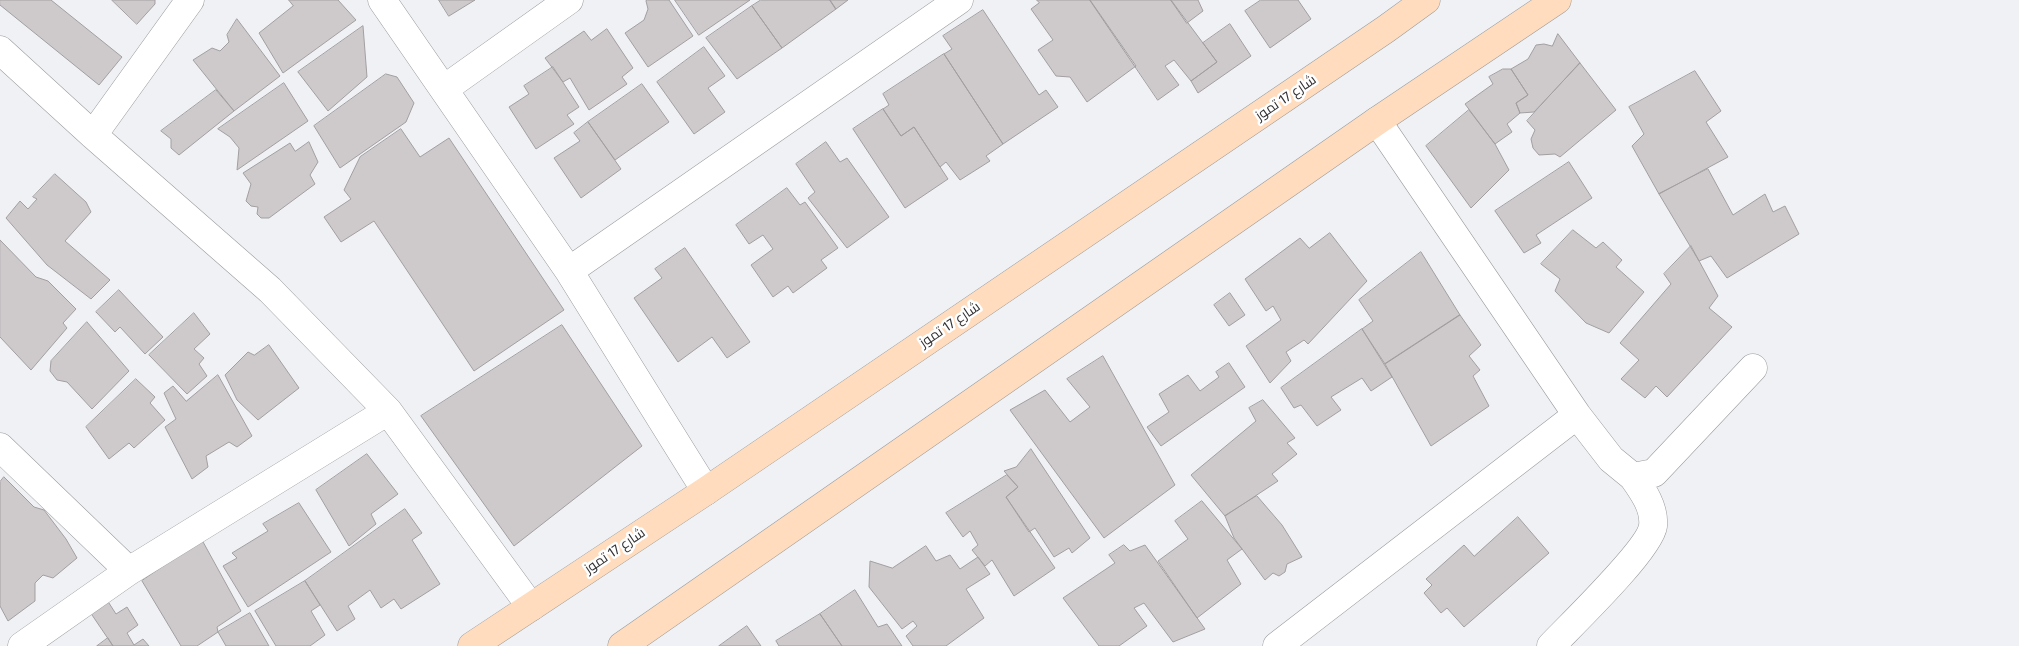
<!DOCTYPE html>
<html>
<head>
<meta charset="utf-8">
<style>
	body { margin:0 }
	canvas { display:block; background:#eff1f5 }
</style>
</head>
<body>
<canvas width="2019" height="646"></canvas>
<script>
const g = document.querySelector('canvas').getContext('2d');
g.lineJoin = 'round';
function fill(path, color) { g.fillStyle = color; g.fill(path, 'evenodd'); }
function stroke(path, color, width, dash) { g.strokeStyle = color; g.lineWidth = width; g.lineCap = dash ? 'butt' : 'round'; g.setLineDash(dash || []); g.stroke(path); }
function drawText(font, color, halo, rows, align = 'center') {
  g.font = font + ' "Fira Sans Condensed",Cairo,sans-serif'; g.lineWidth = 5; g.setLineDash([]); g.textBaseline = 'middle'; g.strokeStyle = halo; g.fillStyle = color; for (const [text, x, y, turn = 0] of rows) {
    g.save(); g.translate(x, y); g.rotate((+turn || 0) * Math.PI / 180); g.textAlign = isNaN(turn) ? turn : align; if (halo) g.strokeText(text, 0, 0); g.fillText(text, 0, 0); g.restore();
  }
}
const building = new Path2D(`
	M0,0H51L122,57L99,85L0,5Z
	M112,0H155V4L137,24Z
	M289,0H338L356,20L283,73L259,33L293,6Z
	M439,0H475L449,16Z
	M648,0H669L693,36L648,67L625,33L644,20L648,9L646,1Z
	M675,0H750L699,35Z
	M761,0H830L836,9L782,48L752,6Z
	M830,0H848L836,9Z
	M1037,0H1090L1136,66L1087,102L1070,77L1056,76L1038,50L1053,40L1031,9L1039,3Z
	M1090,0H1171L1217,62L1191,81L1174,60L1165,66L1179,85L1158,100Z
	M1171,0H1198L1203,11L1187,23Z
	M1261,0H1298L1311,19L1270,48L1245,11Z
	M752,6L782,48L737,79L706,38Z
	M983,10L1039,95L1046,90L1058,107L1003,144L944,54L952,49L943,36Z
	M237,19L280,76L234,111L193,60L212,48L220,51L229,42L227,35Z
	M1230,24L1251,56L1198,93L1191,81L1217,62L1203,43Z
	M363,26L367,77L328,111L298,72Z
	M607,29L633,68L622,77L627,84L589,110L570,78L563,82L545,58L584,31L591,40Z
	M1558,34L1580,63L1534,112L1520,113L1516,103L1528,95L1511,69L1528,59L1536,45L1544,44L1552,46Z
	M704,47L725,76L708,88L725,112L694,134L657,82Z
	M944,54L1003,144L986,156L990,161L960,180L946,162L940,167L914,127L901,136L883,109L889,105L883,94Z
	M1580,63L1616,110L1560,157L1555,154L1539,155L1533,148L1531,139L1535,130L1527,121Z
	M553,67L579,107L567,115L574,124L536,149L509,107L529,94L524,86Z
	M1503,69H1511L1528,95L1516,103L1520,113L1507,124L1512,132L1495,144L1465,104L1493,84L1489,77Z
	M1695,71L1721,111L1706,122L1728,157L1659,194L1632,146L1644,134L1629,107Z
	M386,74L397,77L414,103L406,122L340,168L314,126Z
	M284,83L308,121L237,170L239,148L230,137L218,129Z
	M642,84L669,122L615,160L588,122Z
	M216,90L234,111L179,155L171,148V139L161,131Z
	M883,109L901,136L914,127L948,179L905,208L853,129Z
	M1469,110L1495,144L1509,170L1471,208L1426,146Z
	M588,122L621,169L581,198L554,158L580,141L574,133Z
	M401,129L420,157L449,138L564,310L474,371L374,221L341,242L324,217L351,199L344,190L360,157Z
	M309,142L318,162L310,175L315,184L269,218H261L257,214L258,207L251,206L246,201L251,184L243,173L290,143L295,151Z
	M826,142L840,162L847,158L889,217L847,248L808,198L815,192L796,164Z
	M1569,162L1592,198L1536,235L1541,243L1524,253L1495,211Z
	M1708,169L1733,215L1765,194L1773,212L1785,206L1799,234L1727,278L1711,256L1699,261L1659,194Z
	M55,174L86,202L91,212L65,241L110,280L91,299L47,265L6,218L20,201L28,209L37,199L33,197Z
	M787,188L800,205L805,202L838,248L821,260L827,268L793,293L788,286L773,297L751,265L773,249L763,235L749,244L736,225Z
	M1573,230L1596,248L1603,242L1622,260L1616,267L1644,292L1609,333L1586,323L1555,291L1560,279L1541,264Z
	M1330,233L1367,281L1308,344L1304,340L1286,352L1291,361L1270,383L1246,346L1281,320L1273,306L1266,311L1245,279L1300,238L1309,248Z
	M0,240L36,277L48,281L76,309L63,323L67,328L31,370L0,337Z
	M1691,246L1718,296L1709,308L1732,327L1667,397L1656,386L1645,398L1621,379L1639,360L1620,343L1671,284L1664,274Z
	M685,248L750,342L727,358L712,337L678,362L634,298L662,278L655,269Z
	M1421,252L1460,315L1385,364L1362,329L1373,321L1359,300Z
	M119,290L163,337L145,354L120,327L115,332L96,312Z
	M1230,293L1245,315L1229,326L1214,305Z
	M194,313L210,334L194,349L204,358L199,364L207,376L187,394L149,355Z
	M1460,315L1481,345L1469,356L1480,370L1473,376L1489,406L1431,446L1385,364Z
	M87,322L129,371L92,409L67,382L57,380L50,371L51,361Z
	M562,325L642,446L514,546L421,416Z
	M1362,329L1392,377L1371,391L1362,378L1331,397L1341,410L1317,426L1301,405L1294,408L1281,388Z
	M269,345L299,388L258,420L237,400L225,375L248,352L254,355Z
	M1103,356L1175,485L1104,538L1010,410L1045,390L1070,422L1090,407L1067,379Z
	M1229,363L1245,387L1161,446L1147,427L1169,412L1159,394L1188,375L1200,391L1219,377L1216,372Z
	M218,375L252,436L237,447L229,442L206,456L208,467L192,479L165,427L176,419L164,393L173,386L186,401Z
	M136,379L155,397L150,403L165,420L134,448L129,443L109,459L86,427Z
	M1263,400L1295,438L1287,443L1297,454L1272,474L1278,481L1225,516L1191,475L1256,421L1249,408Z
	M1031,449L1090,538L1072,553L1069,548L1054,557L1035,528L1029,532L1006,497L1018,487L1004,471L1016,467Z
	M367,454L398,494L371,514L376,524L349,546L316,490Z
	M1007,475L1018,487L1006,497L1055,568L1014,596L992,560L985,566L972,550L978,545L970,531L963,537L946,513Z
	M4,477L34,507L44,510L66,539L77,558L53,578L43,575L35,583V601L8,621L0,606V482Z
	M1257,496L1282,525L1302,557L1287,564L1285,572L1279,576L1273,573L1265,580L1234,538L1225,516Z
	M1202,501L1242,549L1227,560L1241,584L1197,618L1158,561L1188,539L1175,521Z
	M299,503L331,552L248,607L223,566L237,558L232,553L268,531L263,524Z
	M405,509L422,533L412,540L440,584L401,609L394,599L381,608L370,590L348,606L355,619L337,631L305,581Z
	M1518,517L1549,553L1464,627L1447,608L1441,613L1424,593L1432,585L1426,579L1464,545L1474,556Z
	M202,540L241,611L217,627L218,632L197,646H181L142,581Z
	M1124,545L1130,551L1145,545L1205,629L1173,642L1144,603L1134,608L1147,626L1119,646H1099L1063,598L1115,563L1109,555Z
	M926,546L936,561L950,555L960,569L978,557L990,574L966,589L984,618L946,646H913L906,636L917,626L913,621L902,629L869,587L870,561L892,568Z
	M305,581L320,605L311,611L325,635L310,646H276L255,611Z
	M855,590L878,627L887,624L902,646H842L820,614Z
	M107,600L116,614L127,607L138,625L127,633L134,645L143,639L149,646H113L90,612Z
	M250,613L269,646H226L218,632Z
	M820,614L842,646H779L776,641Z
	M747,626L761,646H719Z
	M108,638L113,646H97Z`);
const street = new Path2D(`
	M382,0L569,271L706,491
	M0,50L93,135L270,290L388,411L531,607
	M444,89L569,0
	M1377,121L1577,415L1611,459L1633,477L1654,473L1753,368
	M93,135L190,0
	M569,271L959,0
	M0,447L129,571
	M22,646L129,571L388,411
	M1277,646L1577,415
	M1551,646C1571,625 1650,549 1653,526C1655,508 1643,491 1633,477`);
const secondary = new Path2D(`
	M472,646L706,491L1386,29L1426,0
	M622,646L1377,121L1557,0`);
const streetNames = [
	["شارع 17 تموز",1286,98,-34],
	["شارع 17 تموز",950,325,-34],
	["شارع 17 تموز",615,551,-34]
];
fill(building, '#cecacc');
stroke(building, '#a39fa1', 1);
stroke(street, '#9a9b9e', 29);
stroke(secondary, '#9a9b9e', 29);
stroke(street, '#fff', 28);
stroke(secondary, '#fedcbd', 28);
drawText('14px', '#333335', '#fff', streetNames);
</script>
</body>
</html>
